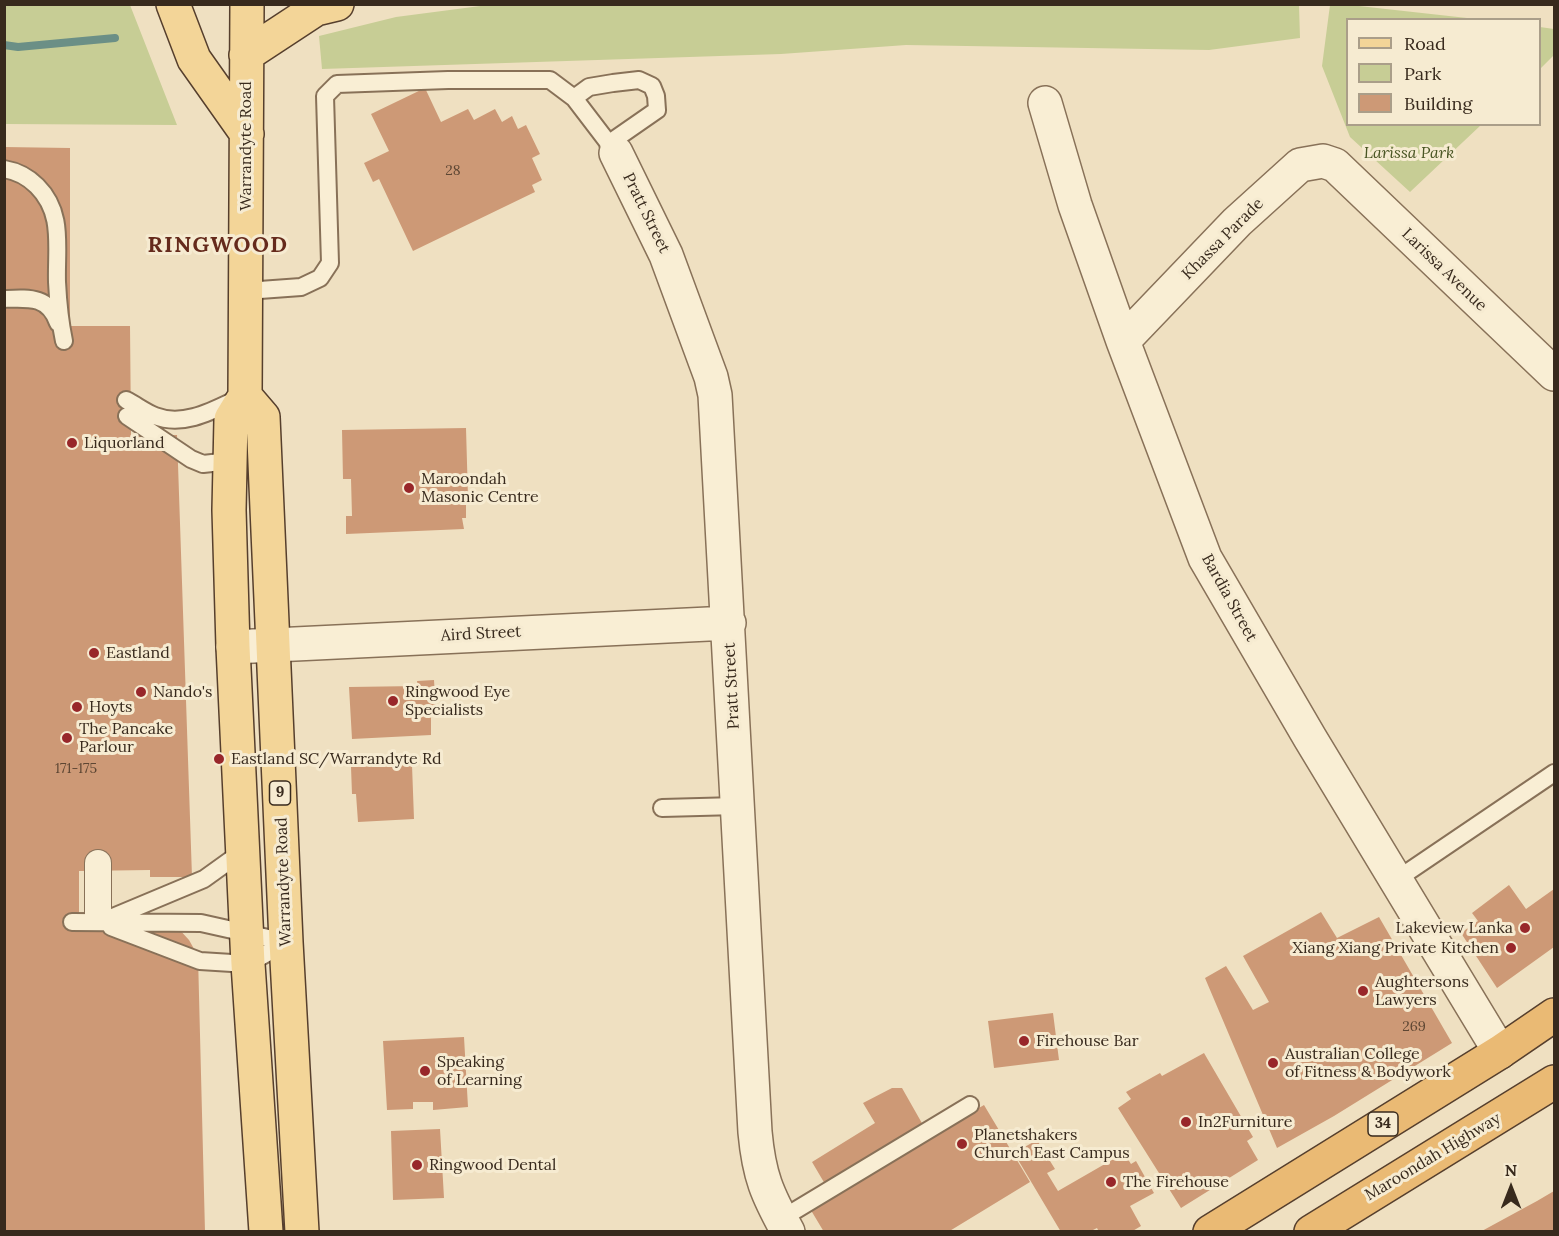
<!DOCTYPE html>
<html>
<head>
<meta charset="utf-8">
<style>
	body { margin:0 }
	#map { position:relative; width:1559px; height:1236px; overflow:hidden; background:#efe0c1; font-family:Lora,serif }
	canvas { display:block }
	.frame { position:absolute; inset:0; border:6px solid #382a1d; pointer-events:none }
	.legend { position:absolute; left:1346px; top:18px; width:195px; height:108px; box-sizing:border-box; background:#f6ebd1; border:2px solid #aa9e89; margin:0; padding:8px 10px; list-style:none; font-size:18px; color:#382a1d }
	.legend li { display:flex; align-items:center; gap:12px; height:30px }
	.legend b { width:30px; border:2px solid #aa9e89 }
	.north { position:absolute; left:1481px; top:1158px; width:60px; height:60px; -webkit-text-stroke:4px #f6ebd1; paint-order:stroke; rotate:0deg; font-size:16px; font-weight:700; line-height:24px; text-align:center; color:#382a1d }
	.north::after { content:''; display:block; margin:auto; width:21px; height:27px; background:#382a1d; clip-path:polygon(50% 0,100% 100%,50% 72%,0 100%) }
</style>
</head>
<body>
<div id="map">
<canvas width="1559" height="1236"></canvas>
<div class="frame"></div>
<ul class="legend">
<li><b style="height:8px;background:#f3d598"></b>Road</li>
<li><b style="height:16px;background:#c7cd95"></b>Park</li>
<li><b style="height:16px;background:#cd9976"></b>Building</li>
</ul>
<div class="north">N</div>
</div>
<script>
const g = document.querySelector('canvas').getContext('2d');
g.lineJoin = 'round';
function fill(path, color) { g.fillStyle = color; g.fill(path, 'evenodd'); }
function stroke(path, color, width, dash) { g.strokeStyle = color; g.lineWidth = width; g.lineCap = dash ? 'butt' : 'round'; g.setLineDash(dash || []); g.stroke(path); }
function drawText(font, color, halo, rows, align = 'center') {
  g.font = font + ' Lora,serif'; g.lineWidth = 6; g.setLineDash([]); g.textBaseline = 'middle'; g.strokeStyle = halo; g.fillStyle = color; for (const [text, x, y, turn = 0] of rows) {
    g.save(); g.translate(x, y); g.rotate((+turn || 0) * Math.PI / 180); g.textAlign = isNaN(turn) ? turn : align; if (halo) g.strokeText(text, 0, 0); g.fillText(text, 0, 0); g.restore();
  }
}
const green = new Path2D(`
	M5,4L130,5L177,125L5,124Z
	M1000,4L1299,5L1300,38L1209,50L906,45L781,54L322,69L319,36L396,17L488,5Z
	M1330,5H1350L1476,19L1348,20V124L1481,125L1410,192L1350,137L1322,66Z
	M1540,27L1554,29V55L1540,69Z`);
const stream = new Path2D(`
	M4,45L18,47L115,38`);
const building = new Path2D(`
	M425,88L441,122L468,109L474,120L495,109L502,122L512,116L518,129L526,125L540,154L532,158L542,180L532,185L535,192L413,251L379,179L373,182L364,163L389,151L371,114Z
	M4,147L70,148V326H130L131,435H177L192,877H150V870L79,871V915L178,928L189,940L198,956L205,1232H4Z
	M466,428L468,498H461V505H466V518H462L464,529L346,534V516H352L351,479H343L342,430Z
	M434,680L436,713L431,714V735L352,739L349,687L418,686L417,681Z
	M412,765L414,819L358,822L356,794H352L351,767Z
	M1509,885L1526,909L1554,889V947L1497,988L1461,933L1478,921L1472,913Z
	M1321,912L1337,938L1379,917L1452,1043L1334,1116L1277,1148L1205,978L1226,966L1253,1010L1269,1002L1243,956Z
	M1053,1013L1059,1060L994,1068L988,1021Z
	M464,1037L468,1107L433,1110V1102H413V1109L387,1110L383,1041Z
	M1204,1053L1253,1137L1247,1141L1258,1160L1181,1208L1118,1108L1131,1099L1126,1092L1160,1073L1162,1076Z
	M892,1088H902L923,1125L825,1184L812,1162L875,1123L863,1103Z
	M984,1105L1030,1182L948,1232H824L809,1207Z
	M440,1129L444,1198L393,1200L391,1131Z
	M1037,1140L1055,1169L1047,1173L1058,1191L1124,1153L1131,1164L1136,1161L1154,1193L1130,1206L1141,1226L1131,1232H1099L1097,1228L1089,1232H1061L1014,1153Z
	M1554,1191V1232H1480L1537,1201Z`);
const service = new Path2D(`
	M574,98L589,87L613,83L639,80L652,86L656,96L657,110L608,144
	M4,169C16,171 28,177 37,186C64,213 56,246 57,282C58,302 60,322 64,341
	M246,291L301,287L320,278L330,263L325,96L337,84L448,80H550L574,98L616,153
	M4,299C29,298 49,296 58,323
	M126,400C136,405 145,412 155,416C183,427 212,411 237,399
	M127,416L191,459L203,464L230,461
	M662,808L737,806
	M1396,880L1554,773
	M106,920L204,879L243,851
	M72,922L201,923L286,942
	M111,927L200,961L248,964L286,942
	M781,1219L970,1105`);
const pedestrian = new Path2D(`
	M98,863V915`);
const minor = new Path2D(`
	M1045,103L1075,205L1123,341L1205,558L1310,738L1500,1052
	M616,153L666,255L711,377L715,395L755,1132C759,1176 767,1194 788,1232
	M1123,341L1237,222L1300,165L1323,161L1335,165L1554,374
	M233,647L729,623`);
const primary = new Path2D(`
	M173,4L194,59L247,134
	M247,4L245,396L231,419L229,510L233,647L248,964L266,1232
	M246,55L316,9L337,4
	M245,396L263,417L286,942L302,1232`);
const trunk = new Path2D(`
	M1210,1232L1500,1052L1554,1015
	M1311,1232L1554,1082`);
const markers = [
	[72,443,6,"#98272a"],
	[409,488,6,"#98272a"],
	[94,653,6,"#98272a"],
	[141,692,6,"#98272a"],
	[393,701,6,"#98272a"],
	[77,707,6,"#98272a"],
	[67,738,6,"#98272a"],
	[219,759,6,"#98272a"],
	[1525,928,6,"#98272a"],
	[1511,948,6,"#98272a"],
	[1363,991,6,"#98272a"],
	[1024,1041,6,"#98272a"],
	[1273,1063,6,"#98272a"],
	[425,1071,6,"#98272a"],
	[1186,1122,6,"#98272a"],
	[962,1144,6,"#98272a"],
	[417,1165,6,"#98272a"],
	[1111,1182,6,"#98272a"]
];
const numberNames = [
	["28",453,171],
	["171-175",76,769],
	["269",1414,1027]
];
const shields = [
	[280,793,21],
	[1383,1124,30]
];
const shieldNames = [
	["9",280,793],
	["34",1383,1124]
];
const streetNames = [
	["Warrandyte Road",246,146,-90],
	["Pratt Street",646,213,64],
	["Khassa Parade",1223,239,-45],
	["Larissa Avenue",1444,270,44],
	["Bardia Street",1229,598,61],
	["Aird Street",481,634,-3],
	["Pratt Street",732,686,-93],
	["Warrandyte Road",284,882,-92],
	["Maroondah Highway",1433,1157,-31]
];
const parkNames = [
	["Larissa Park",1409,153]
];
const poiNames = [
	["Liquorland",84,443],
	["Maroondah",421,479],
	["Masonic Centre",421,497],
	["Eastland",106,653],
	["Nando's",153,692],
	["Ringwood Eye",405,692],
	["Specialists",405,710],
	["Hoyts",89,707],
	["The Pancake",79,729],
	["Parlour",79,747],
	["Eastland SC/Warrandyte Rd",231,759],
	["Lakeview Lanka",1513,928,"right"],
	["Xiang Xiang Private Kitchen",1499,948,"right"],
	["Aughtersons",1375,982],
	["Lawyers",1375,1000],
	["Firehouse Bar",1036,1041],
	["Australian College",1285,1054],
	["of Fitness & Bodywork",1285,1072],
	["Speaking",437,1062],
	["of Learning",437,1080],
	["In2Furniture",1198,1122],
	["Planetshakers",974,1135],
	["Church East Campus",974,1153],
	["Ringwood Dental",429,1165],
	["The Firehouse",1123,1182]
];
const districtNames = [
	["RINGWOOD",218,246]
];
fill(green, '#c7cd95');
stroke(stream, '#6b8f86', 8);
fill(building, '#cd9976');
stroke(service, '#887158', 20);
stroke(pedestrian, '#887158', 28);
stroke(minor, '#887158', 36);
stroke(primary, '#563f2d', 36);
stroke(trunk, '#563f2d', 36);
stroke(service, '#f9eed4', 16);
stroke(pedestrian, '#f9eed4', 26);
stroke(minor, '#f9eed4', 33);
stroke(primary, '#f3d598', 33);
stroke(trunk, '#eaba74', 33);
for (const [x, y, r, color] of markers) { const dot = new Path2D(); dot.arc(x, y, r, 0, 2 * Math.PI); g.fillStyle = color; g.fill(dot); stroke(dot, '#f6ebd1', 2); }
drawText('14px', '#5d4633', null, numberNames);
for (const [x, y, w] of shields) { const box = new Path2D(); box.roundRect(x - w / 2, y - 12, w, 24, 4.5); g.fillStyle = '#f6ebd1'; g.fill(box); stroke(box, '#382a1d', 1.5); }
drawText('bold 15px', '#382a1d', null, shieldNames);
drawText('16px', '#382a1d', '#f6ebd1', streetNames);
drawText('italic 16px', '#495523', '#f6ebd1', parkNames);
drawText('16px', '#382a1d', '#f6ebd1', poiNames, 'left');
g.letterSpacing = '1.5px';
drawText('bold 22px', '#652a1c', '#f6ebd1', districtNames);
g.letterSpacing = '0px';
</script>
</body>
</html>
